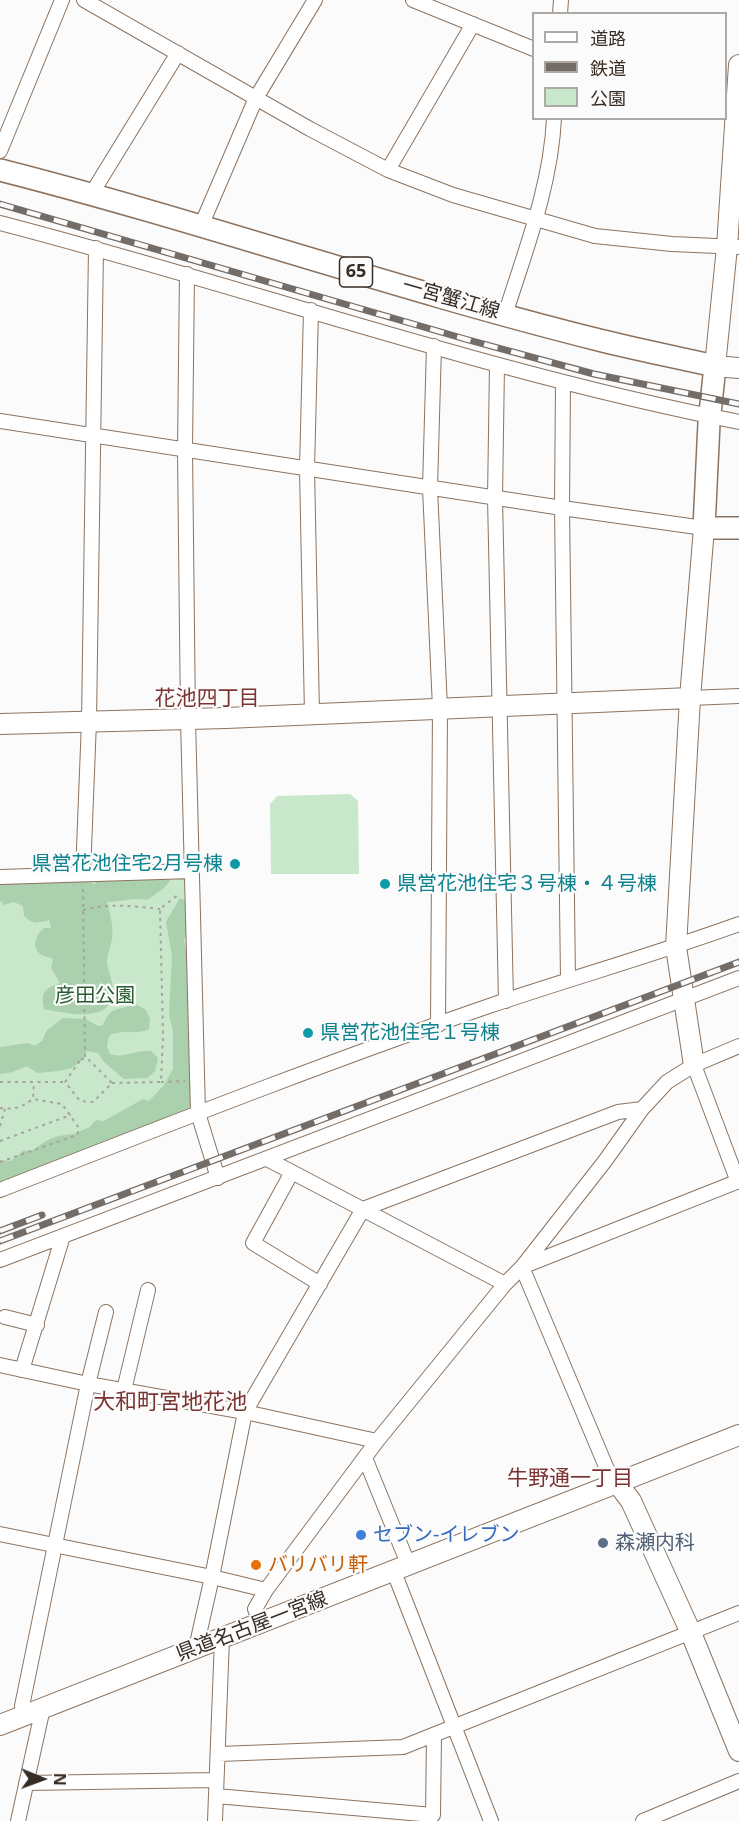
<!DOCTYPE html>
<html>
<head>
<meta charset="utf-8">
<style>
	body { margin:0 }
	#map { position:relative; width:739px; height:1821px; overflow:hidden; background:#fbfbfb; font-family:"Open Sans","Noto Sans JP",sans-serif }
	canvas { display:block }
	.legend { position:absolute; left:532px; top:12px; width:195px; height:108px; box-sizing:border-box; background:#fbfbfb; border:2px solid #ada9a5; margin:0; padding:8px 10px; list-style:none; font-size:18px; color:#382d25 }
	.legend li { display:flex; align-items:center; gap:12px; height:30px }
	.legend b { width:30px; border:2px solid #ada9a5 }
	.north { position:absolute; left:12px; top:1749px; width:60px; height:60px; -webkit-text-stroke:4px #fbfbfb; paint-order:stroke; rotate:91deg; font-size:16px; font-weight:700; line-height:24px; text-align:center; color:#382d25 }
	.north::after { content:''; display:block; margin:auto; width:21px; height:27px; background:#382d25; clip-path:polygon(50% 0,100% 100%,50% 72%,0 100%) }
</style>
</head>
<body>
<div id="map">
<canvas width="739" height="1821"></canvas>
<ul class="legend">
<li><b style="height:8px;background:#fff"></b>道路</li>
<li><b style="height:8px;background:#746c67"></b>鉄道</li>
<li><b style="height:16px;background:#c9e8cb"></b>公園</li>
</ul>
<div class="north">N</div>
</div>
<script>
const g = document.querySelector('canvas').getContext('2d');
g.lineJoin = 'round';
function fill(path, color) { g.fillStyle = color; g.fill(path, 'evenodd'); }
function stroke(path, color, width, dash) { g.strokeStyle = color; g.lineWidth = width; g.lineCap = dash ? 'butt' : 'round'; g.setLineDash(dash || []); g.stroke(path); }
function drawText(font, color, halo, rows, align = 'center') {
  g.font = font + ' "Open Sans","Noto Sans JP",sans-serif'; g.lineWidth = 4.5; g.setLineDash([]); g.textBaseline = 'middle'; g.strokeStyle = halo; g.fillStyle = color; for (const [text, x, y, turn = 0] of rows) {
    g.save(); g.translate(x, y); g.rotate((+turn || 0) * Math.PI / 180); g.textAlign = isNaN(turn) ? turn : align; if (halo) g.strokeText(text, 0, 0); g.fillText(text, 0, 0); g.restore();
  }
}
const green = new Path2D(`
	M350,794L358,801L359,874H271L270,804L277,796Z
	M190,873L191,1111L0,1186V881Z`);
const forest = new Path2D(`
	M169,873L170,881L163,889L147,900C131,897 123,902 107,902C110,914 114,926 112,939C111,946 107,954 107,962C108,972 114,983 113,994C109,1024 65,1013 44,1009C40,993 45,988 60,983L51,968L53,959C50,957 47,957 44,956C30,950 35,935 44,928H51L49,920C38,923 34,925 24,916L23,906L14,902L4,905L0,901V876L85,879L94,884L102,877Z
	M180,898L187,901V932L184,940L189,965L194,1108L181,1115L170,1116L152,1126L104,1141L0,1185V1160L11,1161L23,1151L33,1150L46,1141L58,1136L74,1134L90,1127L96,1120L104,1121L143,1099L149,1101L164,1085L173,1069V1031L169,1015L172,956L166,922Z
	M135,1004L146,1010L150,1019L149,1029C137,1036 122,1028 109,1036L107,1046L110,1054C123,1059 137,1049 151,1051L158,1058L155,1071L147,1078L124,1079L104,1062L98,1053L87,1051L82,1061L71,1068L59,1071L37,1073L27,1066L13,1072L0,1074V1047L28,1043L35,1046L42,1041L47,1030L63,1018L86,1019L96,1025L102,1026C113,1004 115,1012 135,1004Z`);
const path = new Path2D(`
	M83,889L85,1059
	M83,910C108,903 134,906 160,909
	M81,1059H88L112,1083L93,1102L80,1101L65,1082Z
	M0,1082H65
	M161,1082L185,1081
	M112,1083L161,1082L163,1036L160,909L179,894
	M0,1108C14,1110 22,1107 33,1099
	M0,1126L5,1109
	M0,1141L71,1115
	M0,1162L77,1135L79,1128L62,1104L33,1099L34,1082`);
const street = new Path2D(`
	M84,0L310,129L388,170L453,195L595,236L672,244L739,247
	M413,0L534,49
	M560,14L561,0
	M0,151L62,0
	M388,170L473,24
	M92,193L178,53
	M0,223C247,287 488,373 739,422
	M201,226L256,98L315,0
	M187,274L185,450L188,719L198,1113L218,1178
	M311,310L307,469L312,714
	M505,315C525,251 551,186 554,118
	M434,346L430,488L440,708L438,1025
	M497,365L495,498L506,1001
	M563,383L562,508L568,980
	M0,421L562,508L704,528
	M690,698L739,696
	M83,874L89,721L96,248
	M0,877L192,871
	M694,1065L738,1182
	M267,1159L505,1284
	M292,1172L253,1243L320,1284
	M0,1190C162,1127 324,1063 489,1006C572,978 656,954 739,924
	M0,1260L739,978
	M524,1266L739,1181
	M522,1267L607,1469L618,1484
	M5,1317L37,1325
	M0,1365L88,1384L245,1412L377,1441
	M22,1370L63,1236
	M124,1390L148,1290
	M365,1458L409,1566
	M0,1534L212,1577L266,1590
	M394,1572L491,1821
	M261,1624L255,1609L266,1590L377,1441L505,1284L522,1267L605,1161L642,1109L667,1082L694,1065L739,1046
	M196,1648L212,1577L245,1412L363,1209L618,1112L642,1109
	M26,1714L22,1706L88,1384L106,1312
	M219,1754L403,1747L739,1613
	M26,1783L216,1780
	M216,1796L433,1815L434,1735
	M18,1821L43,1708
	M215,1821L222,1638
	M643,1821L739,1781`);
const secondary = new Path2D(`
	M739,65L727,247L715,366L739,368
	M0,724L226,718L690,698
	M694,1065L676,947L690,698L704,528
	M618,1484L631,1501L691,1633L739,1751
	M0,1725L739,1435`);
const primary = new Path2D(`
	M0,170C200,221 395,289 595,339C634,349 675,357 715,366L709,423L704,528H739`);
const rail = new Path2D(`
	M0,204L465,339L594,374L739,404
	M0,1231L42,1215
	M0,1241L739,962`);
const markers = [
	[235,864,6,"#0f9aa8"],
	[385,884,6,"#0f9aa8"],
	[308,1033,6,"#0f9aa8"],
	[361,1535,6,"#3f7fe0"],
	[603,1543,6,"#5c6f8a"],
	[256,1565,6,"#e8710a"]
];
const shields = [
	[356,272,33]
];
const shieldNames = [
	["65",356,272]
];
const streetNames = [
	["一宮蟹江線",451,299,16],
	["県道名古屋一宮線",252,1627,-21]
];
const cultureNames = [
	["県営花池住宅2月号棟",223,864,"right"],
	["県営花池住宅３号棟・４号棟",397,884],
	["県営花池住宅１号棟",320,1033]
];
const parkNames = [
	["彦田公園",95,996]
];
const shopNames = [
	["セブン-イレブン",373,1535]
];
const serviceNames = [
	["森瀬内科",615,1543]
];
const foodNames = [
	["バリバリ軒",268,1565]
];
const neighbourhoodNames = [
	["花池四丁目",207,699],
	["牛野通一丁目",570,1479]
];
const quarterNames = [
	["大和町宮地花池",170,1403]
];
fill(green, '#c9e8cb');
fill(forest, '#aad0ad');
stroke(street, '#8c735f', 16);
stroke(secondary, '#8c735f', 22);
stroke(primary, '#8c735f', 24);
stroke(path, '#a6a29e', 2, [3, 4.5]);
stroke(street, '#fff', 14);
stroke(secondary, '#fff', 20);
stroke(primary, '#fff', 21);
stroke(rail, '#746c67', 7);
stroke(rail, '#fbfbfb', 4.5, [14]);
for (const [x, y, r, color] of markers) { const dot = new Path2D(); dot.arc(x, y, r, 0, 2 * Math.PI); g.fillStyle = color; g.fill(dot); stroke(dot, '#fbfbfb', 2); }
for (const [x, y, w] of shields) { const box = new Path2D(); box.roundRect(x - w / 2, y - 15, w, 30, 4.5); g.fillStyle = '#fbfbfb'; g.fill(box); stroke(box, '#382d25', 1.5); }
drawText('bold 18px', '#382d25', null, shieldNames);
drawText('20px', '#382d25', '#fbfbfb', streetNames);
drawText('20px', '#0d838f', '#fbfbfb', cultureNames, 'left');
drawText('20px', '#265c2f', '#fbfbfb', parkNames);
drawText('20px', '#366cbe', '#fbfbfb', shopNames, 'left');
drawText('20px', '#4e5e75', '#fbfbfb', serviceNames, 'left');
drawText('20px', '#c56008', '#fbfbfb', foodNames, 'left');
drawText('21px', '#7a3330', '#fbfbfb', neighbourhoodNames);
drawText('22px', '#7a3330', '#fbfbfb', quarterNames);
</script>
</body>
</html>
